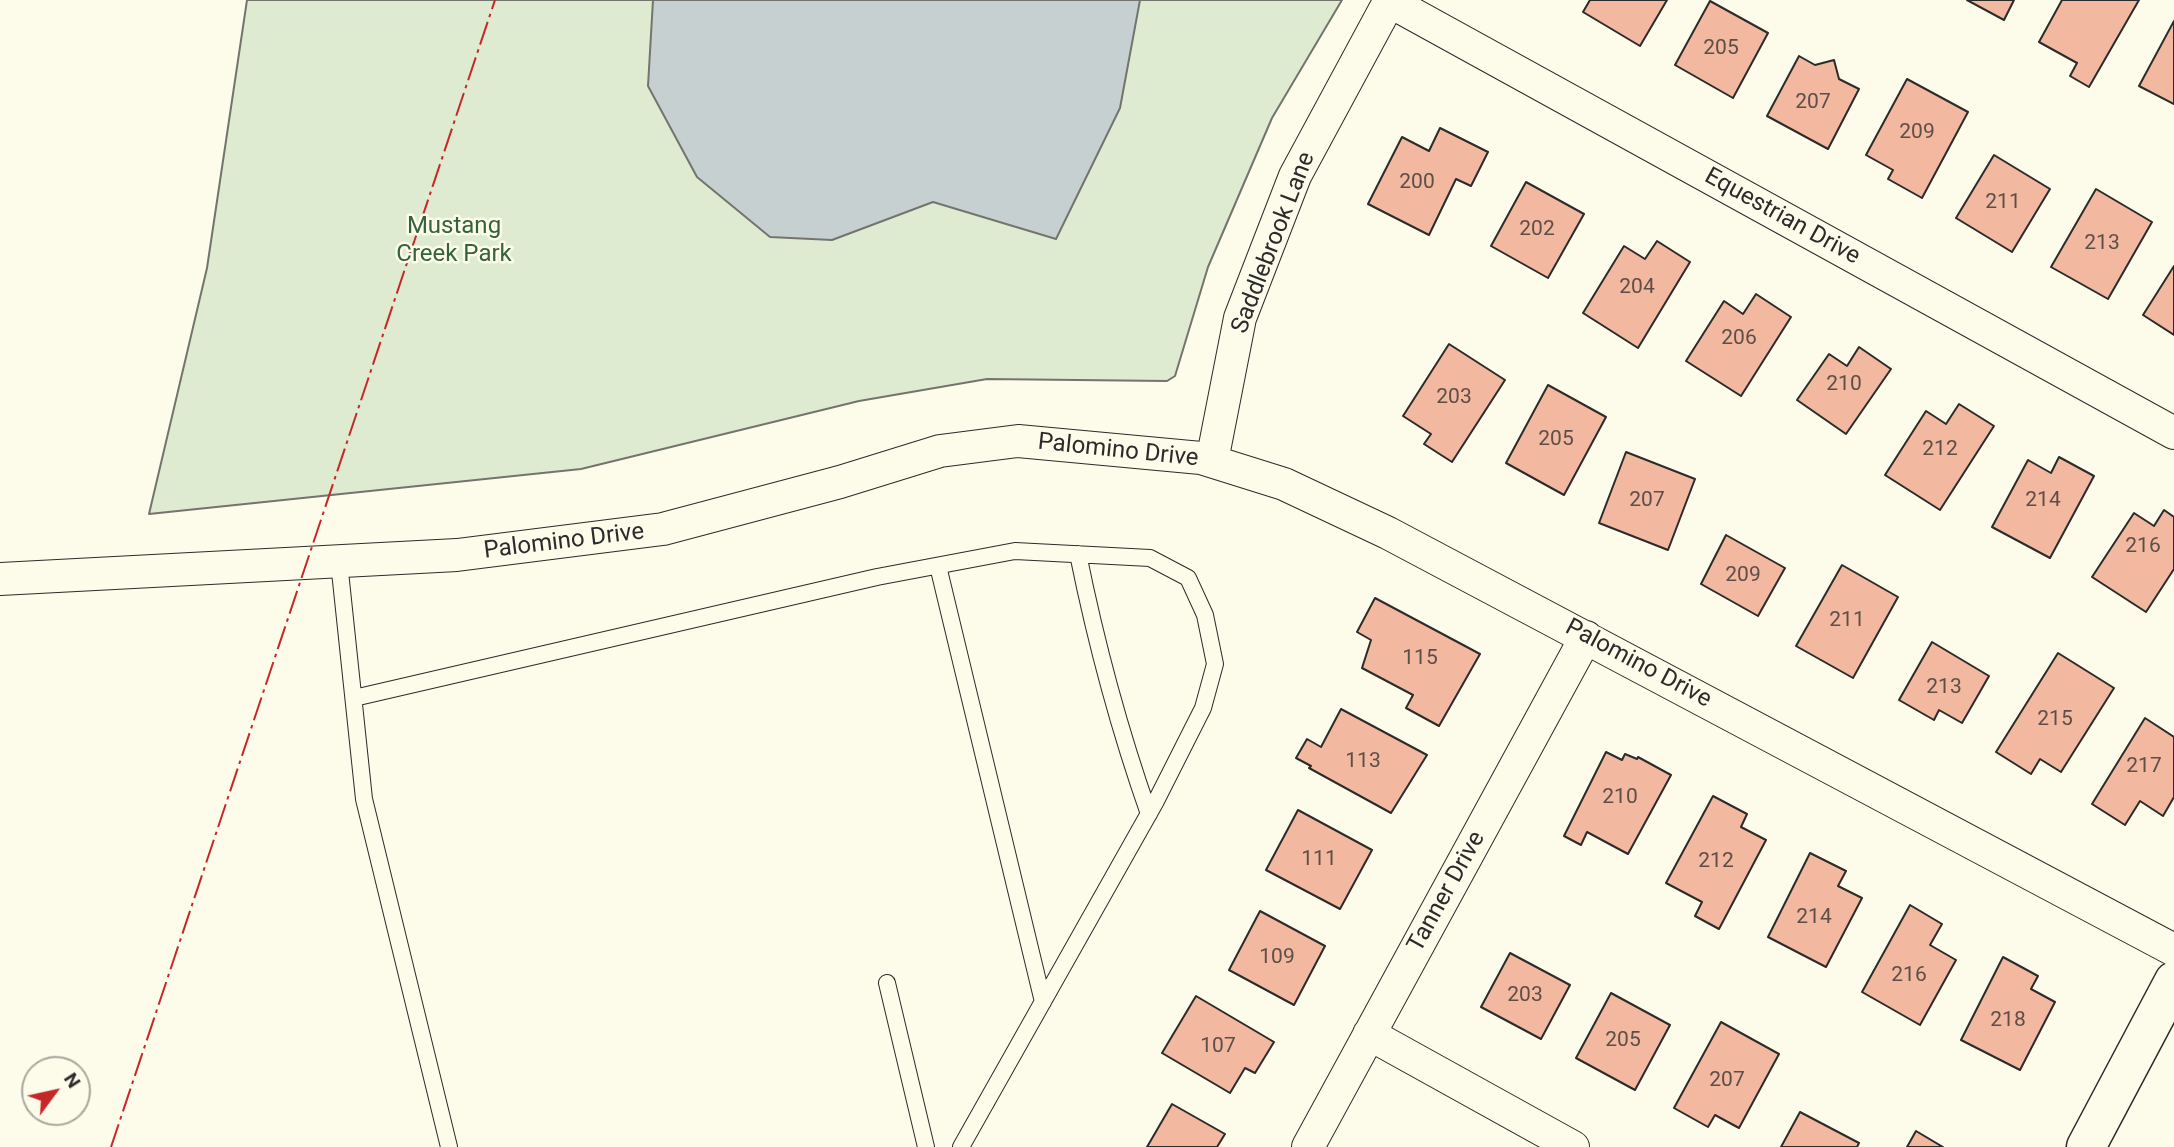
<!DOCTYPE html>
<html>
<head>
<meta charset="utf-8">
<style>
	body { margin:0 }
	#map { position:relative; width:2174px; height:1147px; overflow:hidden; background:#fdfbea; font-family:Roboto,sans-serif }
	canvas { display:block }
	.north { position:absolute; left:21px; top:1056px; width:70px; height:70px; box-sizing:border-box; background:#fdfbea; border:2px solid #a9a89e; border-radius:50%; rotate:57deg; font-size:19px; font-weight:700; line-height:28px; text-align:center; color:#2b2b2b }
	.north::after { content:''; display:block; margin:auto; width:24px; height:32px; background:#c62828; clip-path:polygon(50% 0,100% 100%,50% 72%,0 100%) }
</style>
</head>
<body>
<div id="map">
<canvas width="2174" height="1147"></canvas>
<div class="north">N</div>
</div>
<script>
const g = document.querySelector('canvas').getContext('2d');
g.lineJoin = 'round';
function fill(path, color) { g.fillStyle = color; g.fill(path, 'evenodd'); }
function stroke(path, color, width, dash) { g.strokeStyle = color; g.lineWidth = width; g.lineCap = dash ? 'butt' : 'round'; g.setLineDash(dash || []); g.stroke(path); }
function drawText(font, color, halo, rows, align = 'center') {
  g.font = font + ' Roboto,sans-serif'; g.lineWidth = 5; g.setLineDash([]); g.textBaseline = 'middle'; g.strokeStyle = halo; g.fillStyle = color; for (const [text, x, y, turn = 0] of rows) {
    g.save(); g.translate(x, y); g.rotate((+turn || 0) * Math.PI / 180); g.textAlign = isNaN(turn) ? turn : align; if (halo) g.strokeText(text, 0, 0); g.fillText(text, 0, 0); g.restore();
  }
}
const green = new Path2D(`
	M247,0H1342L1272,118L1208,267L1175,376L1167,381L987,379L859,401L581,469L149,514L207,268Z`);
const water = new Path2D(`
	M653,0H1140L1120,108L1056,239L933,202L832,240L770,237L697,177L648,86Z`);
const building = new Path2D(`
	M1590,0H1667L1640,46L1583,12Z
	M1967,0H2014L2004,20Z
	M2062,0H2139L2089,87L2070,76L2077,63L2039,42Z
	M1710,1L1768,33L1733,98L1675,65Z
	M2174,21V104L2139,86Z
	M1799,56L1815,65L1834,60L1839,79L1859,89L1828,149L1767,116Z
	M1907,79L1968,112L1922,198L1888,179L1893,170L1866,155Z
	M1440,128L1488,152L1471,186L1456,179L1429,235L1368,204L1402,137L1429,151Z
	M1994,155L2050,189L2012,252L1956,218Z
	M1526,182L1584,214L1548,278L1491,246Z
	M2096,189L2152,222L2108,299L2051,267Z
	M1657,241L1690,262L1638,348L1583,313L1624,246L1645,259Z
	M2174,266V335L2143,315Z
	M1756,294L1791,317L1741,396L1686,361L1724,301L1743,314Z
	M1449,344L1505,380L1452,462L1424,444L1431,434L1403,416Z
	M1859,347L1891,369L1846,434L1797,400L1829,354L1847,366Z
	M1548,385L1606,417L1564,495L1506,463Z
	M1959,404L1994,426L1940,510L1885,475L1926,411L1946,424Z
	M1626,452L1695,479L1668,550L1599,523Z
	M2059,457L2094,476L2050,558L1992,527L2028,460L2051,473Z
	M2164,510L2174,517V569L2146,612L2092,577L2134,513L2154,526Z
	M1726,535L1785,568L1758,616L1701,584Z
	M1842,565L1898,597L1853,678L1796,646Z
	M1375,598L1480,654L1439,726L1406,708L1413,695L1362,668L1371,640L1357,632Z
	M1932,642L1989,676L1962,723L1939,710L1934,720L1899,700Z
	M2058,653L2114,688L2061,772L2040,759L2031,774L1996,752Z
	M1341,709L1427,755L1391,813L1309,768L1311,766L1296,758L1307,739L1321,747Z
	M2145,718L2174,737V797L2163,816L2140,801L2125,825L2092,804Z
	M1606,752L1622,760L1625,754L1637,759L1638,757L1671,775L1628,854L1587,832L1581,845L1564,836Z
	M1713,796L1747,814L1741,827L1766,840L1719,929L1695,916L1702,902L1666,883Z
	M1298,810L1372,850L1340,909L1266,870Z
	M1810,853L1846,871L1838,886L1862,898L1826,967L1768,937Z
	M1910,905L1942,924L1930,945L1956,960L1920,1025L1862,992Z
	M1260,911L1325,946L1294,1005L1229,970Z
	M1510,953L1570,985L1541,1039L1481,1007Z
	M2003,957L2038,976L2031,989L2055,1002L2020,1070L1961,1040Z
	M1611,993L1670,1025L1635,1090L1576,1058Z
	M1196,996L1274,1042L1255,1073L1245,1068L1230,1093L1162,1053Z
	M1721,1022L1779,1054L1739,1128L1715,1115L1708,1127L1674,1108Z
	M1172,1104L1225,1134L1217,1147H1147Z
	M1800,1112L1859,1143L1857,1147H1781Z
	M1916,1131L1943,1147H1907Z`);
const lane = new Path2D(`
	M1078,554C1096,643 1119,729 1149,814
	M339,562L364,799L449,1147
	M938,566L1043,1002
	M354,698L877,577L1015,551L1150,558L1188,578L1205,615L1215,664L1203,708L1156,801L961,1147
	M887,983L926,1147`);
const street = new Path2D(`
	M1389,1L2174,433
	M1212,461L1240,318L1295,176L1390,0
	M0,579L457,555L663,529L840,482L940,451L1018,441L1201,458L1284,484L1388,533L2174,950
	M1369,1034L1573,1147
	M1308,1147L1586,637`);
const secondary = new Path2D(`
	M2086,1147L2174,981`);
const power = new Path2D(`
	M111,1147L495,0`);
const numberNames = [
	["205",1721,49],
	["207",1813,103],
	["209",1917,133],
	["200",1417,183],
	["211",2003,203],
	["202",1537,230],
	["213",2102,244],
	["204",1637,288],
	["206",1739,339],
	["210",1844,385],
	["203",1454,398],
	["205",1556,440],
	["212",1940,450],
	["207",1647,501],
	["214",2043,501],
	["216",2143,547],
	["209",1743,576],
	["211",1847,621],
	["115",1420,659],
	["213",1944,688],
	["215",2055,720],
	["113",1363,762],
	["217",2144,767],
	["210",1620,798],
	["111",1319,860],
	["212",1716,862],
	["214",1814,918],
	["109",1277,958],
	["216",1909,976],
	["203",1525,996],
	["218",2008,1021],
	["205",1623,1041],
	["107",1218,1047],
	["207",1727,1081]
];
const streetNames = [
	["Equestrian Drive",1782,217,29],
	["Saddlebrook Lane",1274,243,-69],
	["Palomino Drive",1118,451,6],
	["Palomino Drive",564,542,-7],
	["Palomino Drive",1638,664,28],
	["Tanner Drive",1447,892,-61]
];
const parkNames = [
	["Mustang",454,227],
	["Creek Park",454,255]
];
fill(green, '#deebd1');
stroke(green, '#74746e', 2);
fill(water, '#c7d0d0');
stroke(water, '#74746e', 2);
fill(building, '#f2b8a0');
stroke(building, '#2b2b2b', 2);
stroke(lane, '#2b2b2b', 18);
stroke(street, '#2b2b2b', 34);
stroke(secondary, '#2b2b2b', 41);
stroke(lane, '#fdfbea', 16);
stroke(street, '#fdfbea', 32);
stroke(secondary, '#fdfbea', 38);
stroke(power, '#c62828', 2, [24, 5, 3.5, 5]);
drawText('21px', '#5d4e48', null, numberNames);
drawText('24px', '#2b2b2b', '#fdfbea', streetNames);
drawText('24px', '#34623c', '#fdfbea', parkNames);
</script>
</body>
</html>
